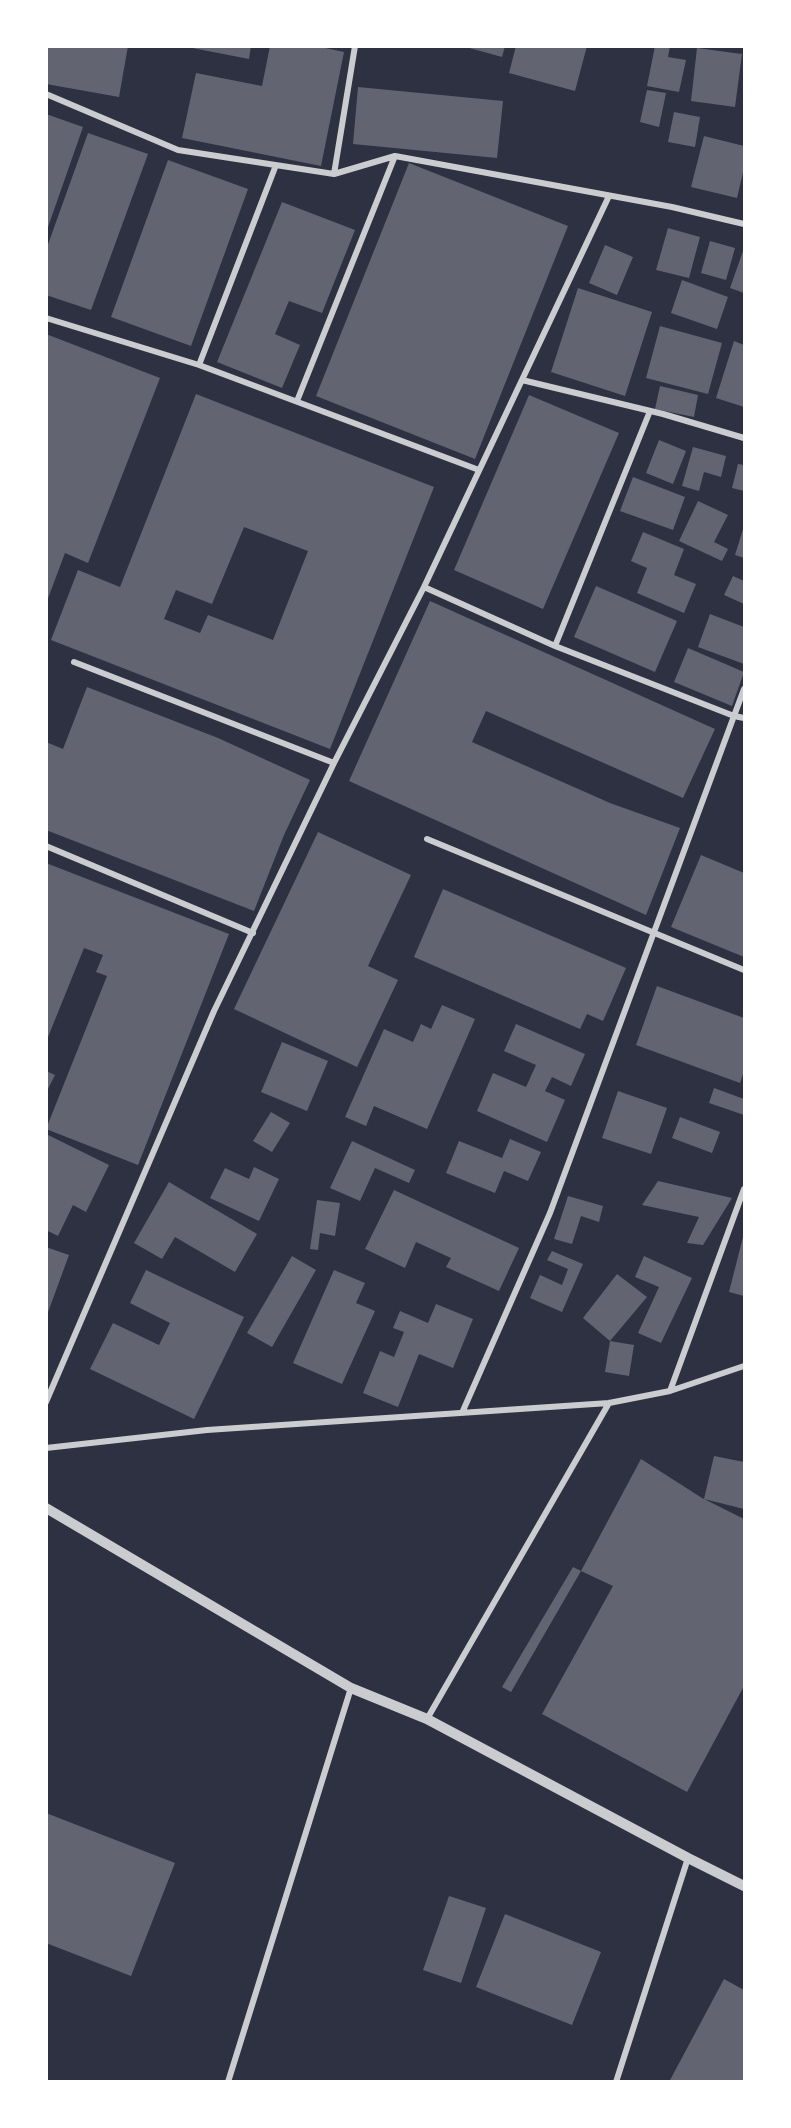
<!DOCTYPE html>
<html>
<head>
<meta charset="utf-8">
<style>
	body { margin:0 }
	#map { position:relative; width:791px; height:2128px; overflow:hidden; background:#2d3142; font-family:"Noto Sans",sans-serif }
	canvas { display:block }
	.frame { position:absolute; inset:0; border:48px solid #fff; pointer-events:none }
</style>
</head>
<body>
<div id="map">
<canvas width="791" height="2128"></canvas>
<div class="frame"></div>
</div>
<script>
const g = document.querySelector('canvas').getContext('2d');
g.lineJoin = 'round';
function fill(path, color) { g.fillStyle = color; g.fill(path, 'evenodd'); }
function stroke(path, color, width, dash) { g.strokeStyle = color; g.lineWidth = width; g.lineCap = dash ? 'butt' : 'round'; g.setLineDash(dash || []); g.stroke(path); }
const building = new Path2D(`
	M46,46H128L119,97L46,84Z
	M182,46H251L249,59Z
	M270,46H316L344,52L321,166L182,138L196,73L262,86Z
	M462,46H505L502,57Z
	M516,46H587L575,91L509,73Z
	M655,46H670L668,57L686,60L679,92L647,86Z
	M697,48L742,54L735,107L691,101Z
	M358,87L503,101L497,158L353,144Z
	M647,90L666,93L659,127L640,122Z
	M674,112L700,117L695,147L668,142Z
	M46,114L83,127L47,230H46Z
	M88,133L148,154L91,310L46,295V250Z
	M704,136L744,146V168L737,198L691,187Z
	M168,160L248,189L191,346L111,317Z
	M409,163L568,226L475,459L316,396Z
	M282,202L355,230L322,313L289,301L275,334L300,345L282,388L217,362Z
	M668,228L700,237L689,278L656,270Z
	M710,241L735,248L726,280L701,273Z
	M605,245L633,257L617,295L589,283Z
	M743,251H744V293L730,288Z
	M682,280L728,297L717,329L671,313Z
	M578,288L652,312L625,396L551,372Z
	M660,326L722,343L708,394L646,378Z
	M46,334L160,378L88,563L65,553L47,601Z
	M734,341L744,345V407L716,398Z
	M660,386L698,395L694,417L655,409Z
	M196,394L434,487L330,749L51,640L78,570L120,587ZM244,527L308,551L273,640L208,615L200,633L164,619L176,590L212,604Z
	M529,395L619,433L543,609L454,570Z
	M659,440L686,451L673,484L646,473Z
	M693,447L726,456L721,477L704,472L699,491L682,486Z
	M738,464L744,465V491L732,488Z
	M633,477L685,497L673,530L620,511Z
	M698,501L728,515L714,542L728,549L722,561L679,541Z
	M744,526V558L735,555Z
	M643,532L684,549L674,575L696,584L684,613L637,593L647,568L631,561Z
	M733,576L744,581V604L724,595Z
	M596,586L677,621L655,672L574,637Z
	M430,601L715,729L683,798L486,711L472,742L610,803L680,828L646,915L349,781Z
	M710,614L744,627V664L698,647Z
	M688,648L744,672L732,706L674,682Z
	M87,687L218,738L310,780L284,835L254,911L46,830V742L63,749Z
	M318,832L411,875L368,966L398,980L357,1067L234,1009Z
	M701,855L744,873V957L671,927Z
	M46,863L229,934L138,1165L46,1129L107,976L96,972L103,955L84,948L46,1042Z
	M443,889L626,968L603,1021L587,1014L580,1029L414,957Z
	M657,986L744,1018V1071L740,1083L636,1045Z
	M442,1005L475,1019L427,1129L374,1106L366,1126L345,1117L384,1029L413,1042L421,1024L431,1029Z
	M516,1024L585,1054L571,1086L552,1077L545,1091L565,1100L547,1142L477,1111L493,1073L526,1087L536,1065L504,1051Z
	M282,1042L328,1061L307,1111L261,1092Z
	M46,1071L55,1075L46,1093Z
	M714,1088L744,1099V1115L709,1103Z
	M618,1091L667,1108L651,1154L602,1138Z
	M271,1112L290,1123L272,1152L253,1141Z
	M680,1117L720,1132L712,1153L672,1138Z
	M46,1134L109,1165L86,1212L73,1205L58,1236L46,1230Z
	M510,1139L541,1152L528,1181L504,1171L495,1193L446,1173L459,1141L502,1158Z
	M352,1141L415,1170L409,1183L375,1168L360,1201L330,1188Z
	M254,1167L279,1179L259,1221L210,1198L225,1168L249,1179Z
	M658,1181L732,1198L703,1245L687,1243L699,1217L642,1205Z
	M169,1182L257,1234L235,1272L175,1237L162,1259L134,1243Z
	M394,1190L519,1248L499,1291L446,1267L451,1258L416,1242L405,1268L365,1249Z
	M568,1196L603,1206L599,1222L581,1216L572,1244L554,1239Z
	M317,1200L340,1203L335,1236L320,1233L318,1250L310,1249Z
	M744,1233V1296L729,1292Z
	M46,1247L69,1255L47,1315H46Z
	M552,1251L583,1264L562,1312L530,1298L540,1275L562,1285L568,1269L547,1260Z
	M292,1256L316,1270L272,1347L247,1333Z
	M644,1256L692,1278L661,1343L638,1333L659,1287L635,1277Z
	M146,1270L244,1317L194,1419L90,1369L113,1323L159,1345L170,1323L130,1303Z
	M334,1270L365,1283L356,1303L375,1311L342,1384L293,1363Z
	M617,1274L647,1297L610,1341L634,1345L629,1376L605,1372L610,1341L583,1318Z
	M436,1304L473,1319L453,1368L419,1354L398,1407L363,1393L380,1351L394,1357L404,1332L393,1328L400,1311L428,1323Z
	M714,1456L744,1462V1509L704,1499Z
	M641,1459L702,1498L744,1519V1686L687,1792L542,1714L613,1586L581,1571Z
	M573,1567L581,1571L511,1692L502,1687Z
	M46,1813L175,1863L131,1976L46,1943Z
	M449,1896L486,1908L461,1983L423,1970Z
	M505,1914L601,1952L572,2025L476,1987Z
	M724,1979L744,1990V2082H669Z`);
const minor = new Path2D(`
	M46,94L178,150L334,174L395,156L672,207L744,224
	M334,174L355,46
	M46,318L199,365L479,470
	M199,365L276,165
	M522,380L663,414L744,438
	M297,401L395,156
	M424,587L555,646L734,716L744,718
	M555,646L650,411
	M74,662L334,763
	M427,839L744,970
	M46,846L253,933
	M670,1391L744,1189
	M46,1402L214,1011L334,763L424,587L609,196
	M462,1413L550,1213L744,689
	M46,1448L207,1430L609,1403L670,1391L744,1366
	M427,1719L609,1403
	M228,2082L351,1688
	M616,2082L688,1858`);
const tertiary = new Path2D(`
	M46,1508L351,1688L427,1719L688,1858L744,1886`);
fill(building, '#626471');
stroke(minor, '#caccd0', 6);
stroke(tertiary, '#caccd0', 10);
</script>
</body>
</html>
